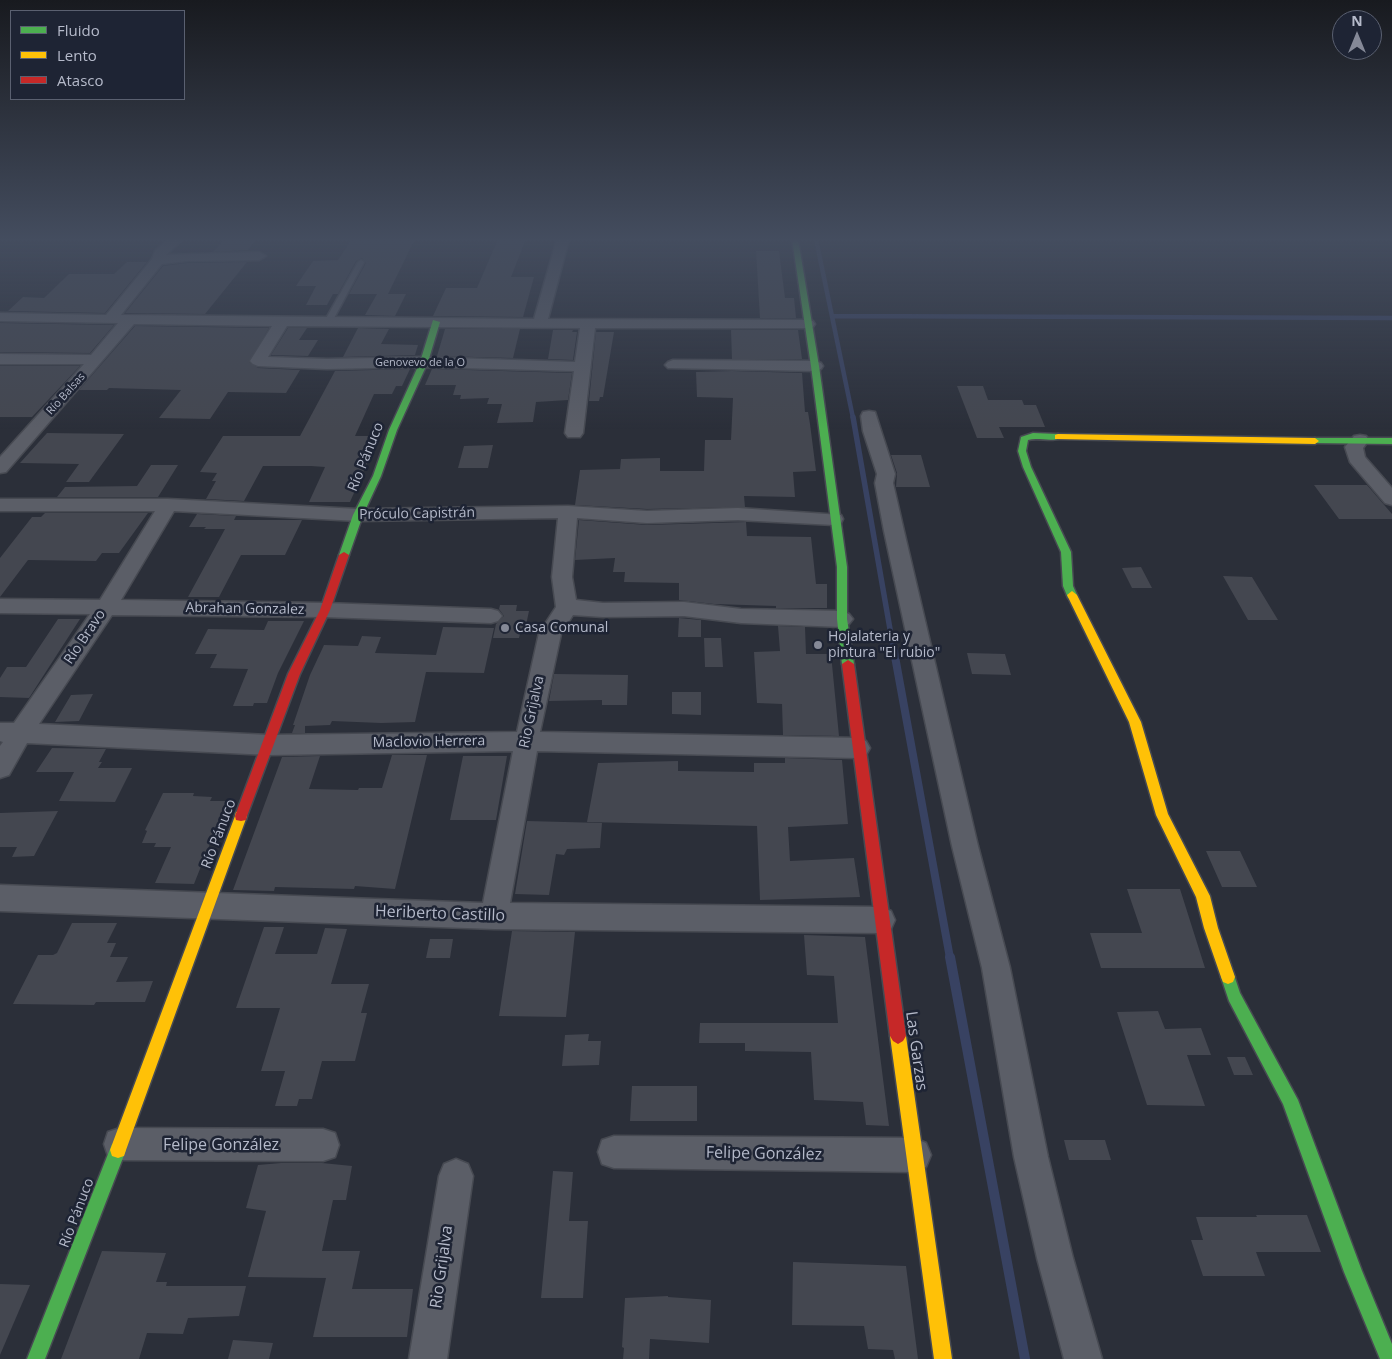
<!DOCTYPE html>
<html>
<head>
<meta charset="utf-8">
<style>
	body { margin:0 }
	#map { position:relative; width:1392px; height:1359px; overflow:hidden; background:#2b2f39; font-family:"Open Sans",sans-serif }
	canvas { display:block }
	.legend { position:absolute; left:10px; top:10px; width:175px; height:90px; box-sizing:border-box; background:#1e2434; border:1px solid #5a6070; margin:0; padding:6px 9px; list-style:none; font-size:15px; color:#b5baca }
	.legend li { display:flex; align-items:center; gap:10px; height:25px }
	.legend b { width:25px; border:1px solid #5a6070 }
	.north { position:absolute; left:1332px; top:10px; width:50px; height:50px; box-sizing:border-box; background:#1e2434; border:1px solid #5a6070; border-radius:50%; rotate:0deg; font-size:14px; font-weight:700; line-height:20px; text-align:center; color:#b5baca }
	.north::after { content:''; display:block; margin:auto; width:18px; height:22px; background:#858997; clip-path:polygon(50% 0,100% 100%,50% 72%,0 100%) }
</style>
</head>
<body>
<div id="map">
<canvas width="1392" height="1359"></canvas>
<ul class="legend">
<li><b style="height:6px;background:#4caf50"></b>Fluido</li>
<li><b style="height:6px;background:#ffc107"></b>Lento</li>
<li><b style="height:6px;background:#c62828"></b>Atasco</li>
</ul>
<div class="north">N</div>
</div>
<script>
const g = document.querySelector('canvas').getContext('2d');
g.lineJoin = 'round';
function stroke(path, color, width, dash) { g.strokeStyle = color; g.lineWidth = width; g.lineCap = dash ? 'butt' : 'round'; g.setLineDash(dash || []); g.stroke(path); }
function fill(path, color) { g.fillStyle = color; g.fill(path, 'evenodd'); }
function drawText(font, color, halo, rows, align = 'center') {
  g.font = font + ' "Open Sans",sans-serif'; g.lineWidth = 5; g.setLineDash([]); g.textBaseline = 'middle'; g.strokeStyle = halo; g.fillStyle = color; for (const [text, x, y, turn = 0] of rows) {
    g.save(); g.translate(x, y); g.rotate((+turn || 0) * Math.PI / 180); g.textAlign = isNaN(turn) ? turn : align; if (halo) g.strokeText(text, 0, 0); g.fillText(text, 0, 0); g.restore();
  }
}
const streamFar3 = new Path2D(`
	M816,239L853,418
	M832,316L1392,318`);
const streamFar2 = new Path2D(`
	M853,417L894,652`);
const streamFar1 = new Path2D(`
	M894,651L950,958`);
const stream = new Path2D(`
	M950,957L1025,1359`);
const building = new Path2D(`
	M352,239H415L388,294H406L395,316L365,315L377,294H349L366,263L362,258L356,261L338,294H333L327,305H306L316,286H296L313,261L338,260Z
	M498,239H526L511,277H534L523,317L433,316L446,288H477Z
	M224,240H256L248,250L213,252Z
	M756,251H779L785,298H794L796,318H760Z
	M127,262H147L105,313L8,311L23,297L44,298L69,274H114Z
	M247,262L205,314L125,313L163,266L187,263Z
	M0,323L114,325L90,353L0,352Z
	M135,326L269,328L249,362L258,368L300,370L286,393L228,392L210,419L159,418L181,390L109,388L107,390H79Z
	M288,328H307L299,340H318L308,356L271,355Z
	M358,328L389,329L381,344L418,345L415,355L343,357Z
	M445,329H520L513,358L437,356Z
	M553,330H573L572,332H577L573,360L548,359Z
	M731,330H798L802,359H732Z
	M596,332H614L603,397H600L599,401H589Z
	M0,366H80L32,417H0Z
	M410,369L402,386H396L392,394H374L355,436H379L350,502H309L325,467L311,466H263L244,501L206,499L216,481H212L217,473L200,472L223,436H300L335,371Z
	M432,369L572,373L568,400L536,402L533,422L497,423L502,404H487L489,398L460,399L461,395H453L456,385H425Z
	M732,371L802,373L805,412H808L810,424L816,471L793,472L795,497L744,496L745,507L647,509L575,505L580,470L620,469L621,459L660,458V471H704L705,440H731L733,398L697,397L696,372Z
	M957,386H983L988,400H1022L1024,405H1036L1045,427H999L1004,438H977Z
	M47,433L124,434L89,482H66L79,464L20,463Z
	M493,445L488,468H458L464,446Z
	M891,455H921L930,487H896L897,473Z
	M151,465H178L158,497H57L65,487L137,486Z
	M1314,485H1367L1392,514V519H1339Z
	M45,513H148L119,553H102L96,561L28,560L0,597V558L32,517H41Z
	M197,514L236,516L234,520H302L285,555H241L219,597H188L225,529H204L206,527H189Z
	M579,520L647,525L746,522L747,536L811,537L816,584H827V608H776V606L714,604L679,600V583L624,582L625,572H613L615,558L575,560Z
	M1141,567L1152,588H1132L1122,568Z
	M1223,576L1252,577L1278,620H1248Z
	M500,605H517L516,611H529L525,630H521L519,638H493L496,624L504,616L499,609Z
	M679,618L701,620V637H678Z
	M58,619H80L29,698L0,697V678L7,667H26Z
	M268,621H304L278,673L267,703H254L253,706H233L248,669L210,668L217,654H195L208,629L264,630Z
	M778,626L805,627L806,654H831L839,736L783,735L782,704L757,703L754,652L780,651Z
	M443,627L494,628L484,673L426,672L415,722L381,723L332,721L330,725L305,726V733H292L295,725H293L310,675L324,645L358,646L362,636L381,637L375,653L436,655Z
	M704,638H721L723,667H705Z
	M967,653L1005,654L1011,675L972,674Z
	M554,674L628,675L627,705H602V700L549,701Z
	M672,692H701V715L672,714Z
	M93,694L79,721L55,722L71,695Z
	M52,748L106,749L99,762H102L98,768H132L115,802L59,801L74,772H36Z
	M392,755H427L395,889L355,886L354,889L275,887L274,891L233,890L282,757L320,756L309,789L358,790L359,788H382Z
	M463,756H507L496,820H450Z
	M785,758L842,760L848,824L788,827L790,861L854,858L860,897L760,900L757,826L587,822L598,763L678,761V771L754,772V763H785Z
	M163,793H194L193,796L212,797L210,801H227L194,884L155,883L171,847H154L156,843H142L147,831L145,830Z
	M58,811L34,856L12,857L17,847H0V813Z
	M527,821L602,823L600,848L567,849L564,855L556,854L549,895L515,894Z
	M1206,851H1240L1257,887H1222Z
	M1127,889H1180L1205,968H1101L1090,933H1142Z
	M72,923H117L107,943H116L110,957H128L116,982L153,981L145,1002H96L94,1005L13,1004L38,955H53L57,953Z
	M264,927H284L275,954H317L325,928L347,929L331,984H369L361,1013H367L355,1061H322L312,1099H299L297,1106H275L285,1071H261L280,1008H236Z
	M512,931L575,932L566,1017L499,1016Z
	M804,935L865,937L889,1126L866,1125L863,1102L814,1100L811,1052L745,1051V1043H699L700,1023H838L834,976L807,975Z
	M430,939H453L450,958H426Z
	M1158,1011L1165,1029L1201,1028L1211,1055H1187L1205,1106L1147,1105L1117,1012Z
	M589,1034L588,1041H601L599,1065L562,1066L565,1035Z
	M1227,1057H1245L1253,1075H1234Z
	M632,1086H697V1121H630Z
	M1064,1140H1105L1111,1160H1069Z
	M281,1163H322L352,1166L346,1200H333L322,1251H360L352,1289H413L407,1337H313L326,1278L248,1277L266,1211L246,1208L258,1165Z
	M553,1171L573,1172L569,1221H588L583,1298H541Z
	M1256,1215H1307L1321,1252H1256L1265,1276H1203L1191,1240H1203L1196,1217H1257Z
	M102,1251L166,1253L156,1282H167L166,1286H246L239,1316L188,1318L183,1334L147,1333L139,1359H61Z
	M793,1262L906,1266L918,1359H895L893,1350L868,1349L864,1326L792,1325Z
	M0,1284L30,1285L0,1355Z
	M668,1296V1297L711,1300L709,1343L650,1339L649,1359H623L624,1348L622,1347L625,1298Z
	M233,1340L273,1343L269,1359H228Z`);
const lane = new Path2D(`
	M361,260L364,262L332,322L325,324L324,322L358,262Z`);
const street = new Path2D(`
	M169,239H183L166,255L259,252L266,256L259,260L187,261L162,264L121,315L534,319L557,239H569L548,319L808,320L813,321L815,324L813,327L808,328H595L583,433L580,437H568L565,433L574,371L424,367L327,369L258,366L253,364L250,361L272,326L134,324L6,472L0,473V457L84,364H0V354L91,355L118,323L0,321V313L106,315L152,259L155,251ZM287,326L580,328L575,362L424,357L327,359L268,357Z
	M673,360L815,361L821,363L823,366L821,369L815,371L668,368L665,365L668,362Z
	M869,411L875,412L895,474L893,483L904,531L978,846L1010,968L1048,1157L1073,1258L1102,1359H1064L1037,1258L1014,1157L982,968L952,846L884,531L875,483L877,474L863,431L861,416L863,412Z
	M1360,435L1366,436L1369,440L1363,448L1365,457L1392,488V505L1385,503L1350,462L1345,447L1354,436Z
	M0,499H168L358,509L568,506L647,511L738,508L841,515L843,519L841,523L834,525L738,520L647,523L577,518L572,577L576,600L603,603L684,602L741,609L842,611L849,614L853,619L849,624L842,627L741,623L684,616L603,617L573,615L561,634L540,732L858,738L866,741L870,748L866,755L858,758L537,751L510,903L881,907L891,911L895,920L891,929L881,933L494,929L0,911V885L483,903L513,751L269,755L27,743L9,775L0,778V746L3,742L0,741V723H14L90,614L0,613V599L100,600L155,511H0ZM174,511L358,521L558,518L552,577L556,607L539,633L517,732L269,735L39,724L112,615L325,617L491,623L498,621L502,616L498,611L491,609L325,603L121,600Z
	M120,1128L323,1129L335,1133L339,1145L335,1157L323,1161L120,1160L108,1156L104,1144L108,1132Z
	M614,1136L914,1138L926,1143L931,1155L926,1167L914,1172L614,1168L602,1164L598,1152L602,1140Z
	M456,1159L468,1164L473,1176L447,1359H409L439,1176L444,1164Z`);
const fast = new Path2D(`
	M792,239H798L819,366L847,567V619L854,664L848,668L842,664L837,619V567L811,366Z
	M433,320L440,322L428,362L397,430L381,476L363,515L349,555L344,558L341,557L339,555L353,515L373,476L389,430L420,362Z
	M1033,433L1058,434L1062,437C1053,443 1039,437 1028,440L1026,451L1031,467L1071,552L1073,586L1077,595L1072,599L1068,598L1063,586L1061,552L1023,467L1018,451L1021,437Z
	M1315,438H1392V444L1312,443V439Z
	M1228,970L1233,972L1240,993L1298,1100L1362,1271L1392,1344V1359H1380L1344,1272L1283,1104L1229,1001L1221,977L1223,972Z
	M118,1142L124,1144L126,1150L45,1359H27L112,1144Z`);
const slow = new Path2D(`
	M1058,434L1315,438L1319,441L1315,444L1055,439V435Z
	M1072,591L1077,595L1141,722L1168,814L1210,896L1218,928L1235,977L1233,982L1228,984L1223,982L1221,977L1204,928L1196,897L1156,815L1129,722L1067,595Z
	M241,811L246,812L247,816L126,1150L124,1156L118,1158L112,1156L110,1150L235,816L236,812Z
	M898,1028L903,1031L906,1036L952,1359H934L890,1036L893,1031Z`);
const jam = new Path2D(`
	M344,552L349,555L330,610L300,674L247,816L246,820L241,821L236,820L235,816L288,674L320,610L339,555Z
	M848,660L854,664L906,1036L903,1041L898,1044L893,1041L890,1036L842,664Z`);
const markers = [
	[505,628,5,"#858997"],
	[818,645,5,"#858997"]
];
const farStreetnames = [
	["Genovevo de la O",420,363],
	["Río Balsas",66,394,-48]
];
const streetNames = [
	["Río Pánuco",366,457,-68],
	["Próculo Capistrán",417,514,-1],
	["Abrahan Gonzalez",245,609,1],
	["Río Bravo",85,637,-56],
	["Rio Grijalva",532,712,-78],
	["Maclovio Herrera",429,742,-1],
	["Río Pánuco",219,834,-69],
	["Río Pánuco",77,1213,-69]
];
const poiNames = [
	["Casa Comunal",515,628],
	["Hojalateria y",828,637],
	["pintura \"El rubio\"",828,653]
];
const nearStreetnames = [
	["Heriberto Castillo",440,914,2],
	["Las Garzas",916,1051,82],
	["Felipe González",221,1145],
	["Felipe González",764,1154,1],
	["Rio Grijalva",442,1267,-82]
];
stroke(streamFar3, '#384262', 4.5);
stroke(streamFar2, '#384262', 5.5);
stroke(streamFar1, '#384262', 8);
stroke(stream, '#384262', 10);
fill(building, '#444750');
stroke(lane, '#474a52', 3);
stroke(street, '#474a52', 3);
stroke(fast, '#474a52', 3);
stroke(slow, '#474a52', 3);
stroke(jam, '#474a52', 3);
fill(lane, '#5b5e67');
fill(street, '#5b5e67');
fill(fast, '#4caf50');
fill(slow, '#ffc107');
fill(jam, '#c62828');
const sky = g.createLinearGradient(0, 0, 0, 429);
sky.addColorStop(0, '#181a1f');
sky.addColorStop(0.56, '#444d5f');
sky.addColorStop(1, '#444d5f00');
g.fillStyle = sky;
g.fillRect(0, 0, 1392, 429);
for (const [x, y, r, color] of markers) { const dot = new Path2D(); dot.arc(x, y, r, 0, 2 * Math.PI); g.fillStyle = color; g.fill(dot); stroke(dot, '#1e2434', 2); }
drawText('11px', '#b5baca', '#1e2434', farStreetnames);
drawText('14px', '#b5baca', '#1e2434', streetNames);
drawText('14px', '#b5baca', '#1e2434', poiNames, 'left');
drawText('16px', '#b5baca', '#1e2434', nearStreetnames);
</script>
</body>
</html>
